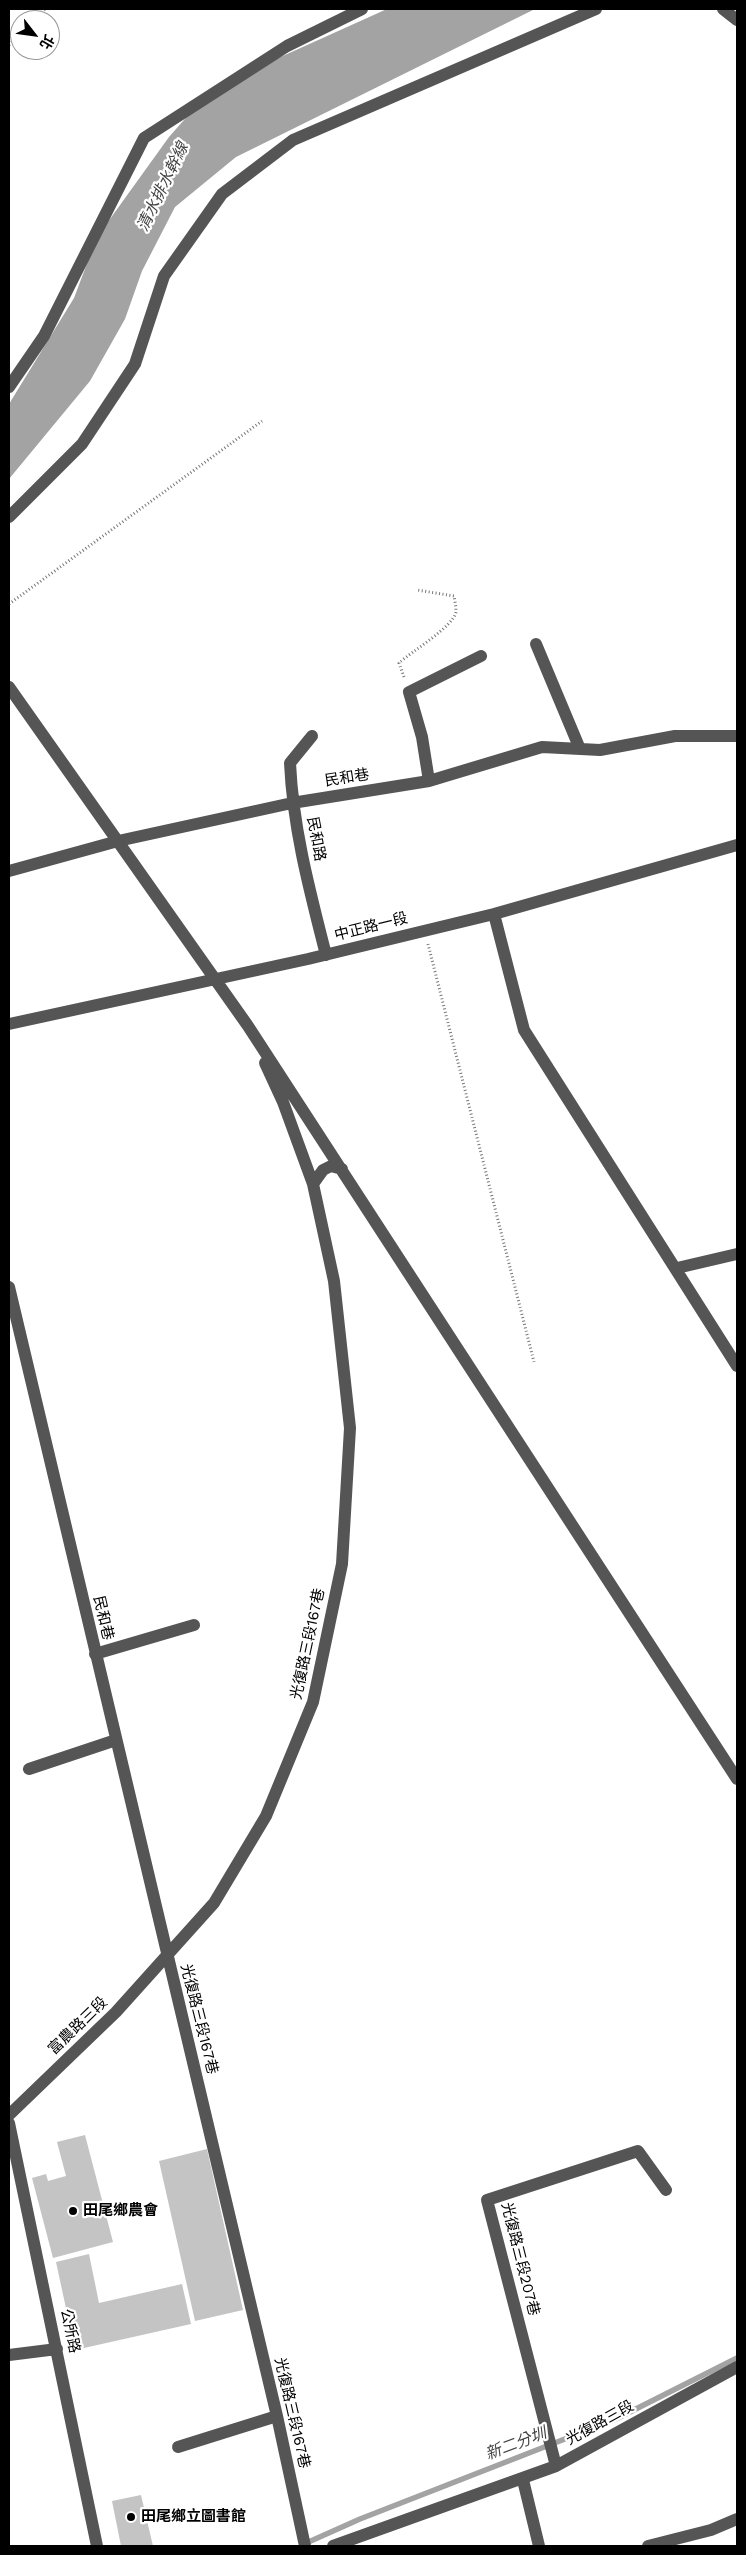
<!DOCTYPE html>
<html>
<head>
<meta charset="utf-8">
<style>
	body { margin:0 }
	#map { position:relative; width:746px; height:2555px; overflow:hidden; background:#fff; font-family:"Work Sans","Noto Sans TC",sans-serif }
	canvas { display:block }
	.frame { position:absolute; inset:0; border:10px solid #000; pointer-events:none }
	.north { position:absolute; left:10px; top:10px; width:50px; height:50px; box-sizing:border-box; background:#fff; border:1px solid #999; border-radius:50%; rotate:120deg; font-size:14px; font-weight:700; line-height:20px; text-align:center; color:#000 }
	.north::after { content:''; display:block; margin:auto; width:18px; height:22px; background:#000; clip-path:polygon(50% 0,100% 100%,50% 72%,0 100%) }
</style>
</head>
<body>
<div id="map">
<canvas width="746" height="2555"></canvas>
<div class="frame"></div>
<div class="north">北</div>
</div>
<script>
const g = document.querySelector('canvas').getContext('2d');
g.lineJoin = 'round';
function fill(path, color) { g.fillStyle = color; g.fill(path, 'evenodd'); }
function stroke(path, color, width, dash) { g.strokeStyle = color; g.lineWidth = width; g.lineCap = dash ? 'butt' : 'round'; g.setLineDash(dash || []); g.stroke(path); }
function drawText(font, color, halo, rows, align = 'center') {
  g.font = font + ' "Work Sans","Noto Sans TC",sans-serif'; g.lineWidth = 4.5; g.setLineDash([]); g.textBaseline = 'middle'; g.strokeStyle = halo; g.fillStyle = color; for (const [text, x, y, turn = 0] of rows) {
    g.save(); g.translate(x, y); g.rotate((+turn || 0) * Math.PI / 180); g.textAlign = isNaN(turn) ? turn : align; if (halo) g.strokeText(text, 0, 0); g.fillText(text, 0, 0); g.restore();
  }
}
const water = new Path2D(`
	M387,9H535L236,157L175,207L142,271L125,319L90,381L9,479V404L74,298L97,237L169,137L198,104L245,73Z`);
const stream = new Path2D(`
	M304,2544L360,2519L616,2419L737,2358`);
const building = new Path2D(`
	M85,2135L113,2242L53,2258L32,2178L46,2174L48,2181L66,2176L57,2142Z
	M207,2149L243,2310L195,2321L159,2161Z
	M89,2254L99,2303L182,2284L191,2324L75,2350L56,2262Z
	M141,2495L153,2546H121L112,2501Z`);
const path = new Path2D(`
	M34,20L45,9
	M9,45L20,34
	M9,604L262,421
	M404,677L399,663C412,651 453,627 456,612C456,607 455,601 454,596L417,590
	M428,944L534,1362`);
const minor = new Path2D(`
	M723,9L737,20
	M9,387L44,336L144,138L287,46L362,9
	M9,517L82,444L135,364L164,276L222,194L293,140L596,9
	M536,644L580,749
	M9,687L248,1026L737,1779
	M312,736L290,763C293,829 310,892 326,955
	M429,781L422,737L409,692L481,656
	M9,871L118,841L292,803L429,781L542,747L600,750L675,736H737
	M494,914L524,1030L737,1366
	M9,1024L308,959L494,914L737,845
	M313,1184L323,1170L331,1166L342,1169
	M677,1268L737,1254
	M9,1287L277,2416L305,2546
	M95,1654L194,1625
	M29,1769L116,1740
	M9,2115L116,2012L214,1903L266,1816L313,1702L342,1564L350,1428L334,1281L313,1184L283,1102L265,1063
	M9,2123L97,2546
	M9,2355L57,2349
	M178,2447L277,2416
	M556,2466L487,2200L638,2151L666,2190
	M523,2480L539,2546
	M333,2546L556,2466L737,2367
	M648,2546L711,2530L737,2519`);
const markers = [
	[73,2211,5,"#000"],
	[131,2517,5,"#000"]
];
const streetNames = [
	["民和巷",347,778,-9],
	["民和路",316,839,79],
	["中正路一段",371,927,-14],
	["民和巷",103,1618,77],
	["光復路三段167巷",308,1644,-78],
	["光復路三段167巷",199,2019,76],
	["富農路三段",78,2026,-44],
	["光復路三段207巷",520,2259,76],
	["公所路",70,2331,78],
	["光復路三段167巷",292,2413,77],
	["光復路三段",600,2423,-29]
];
const poiNames = [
	["田尾鄉農會",83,2211],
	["田尾鄉立圖書館",141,2517]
];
const waterNames = [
	["清水排水幹線",163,187,-64],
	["新二分圳",516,2444,-21]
];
fill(water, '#a3a3a3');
stroke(stream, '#a3a3a3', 5.5);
fill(building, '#c4c4c4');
stroke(path, '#777', 3, [1, 2.5]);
stroke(minor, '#555', 12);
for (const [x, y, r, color] of markers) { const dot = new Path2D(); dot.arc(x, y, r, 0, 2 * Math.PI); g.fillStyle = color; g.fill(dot); stroke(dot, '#fff', 2); }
drawText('15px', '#000', '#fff', streetNames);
drawText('bold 15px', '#000', '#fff', poiNames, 'left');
drawText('italic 16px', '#444', '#fff', waterNames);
</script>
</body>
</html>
